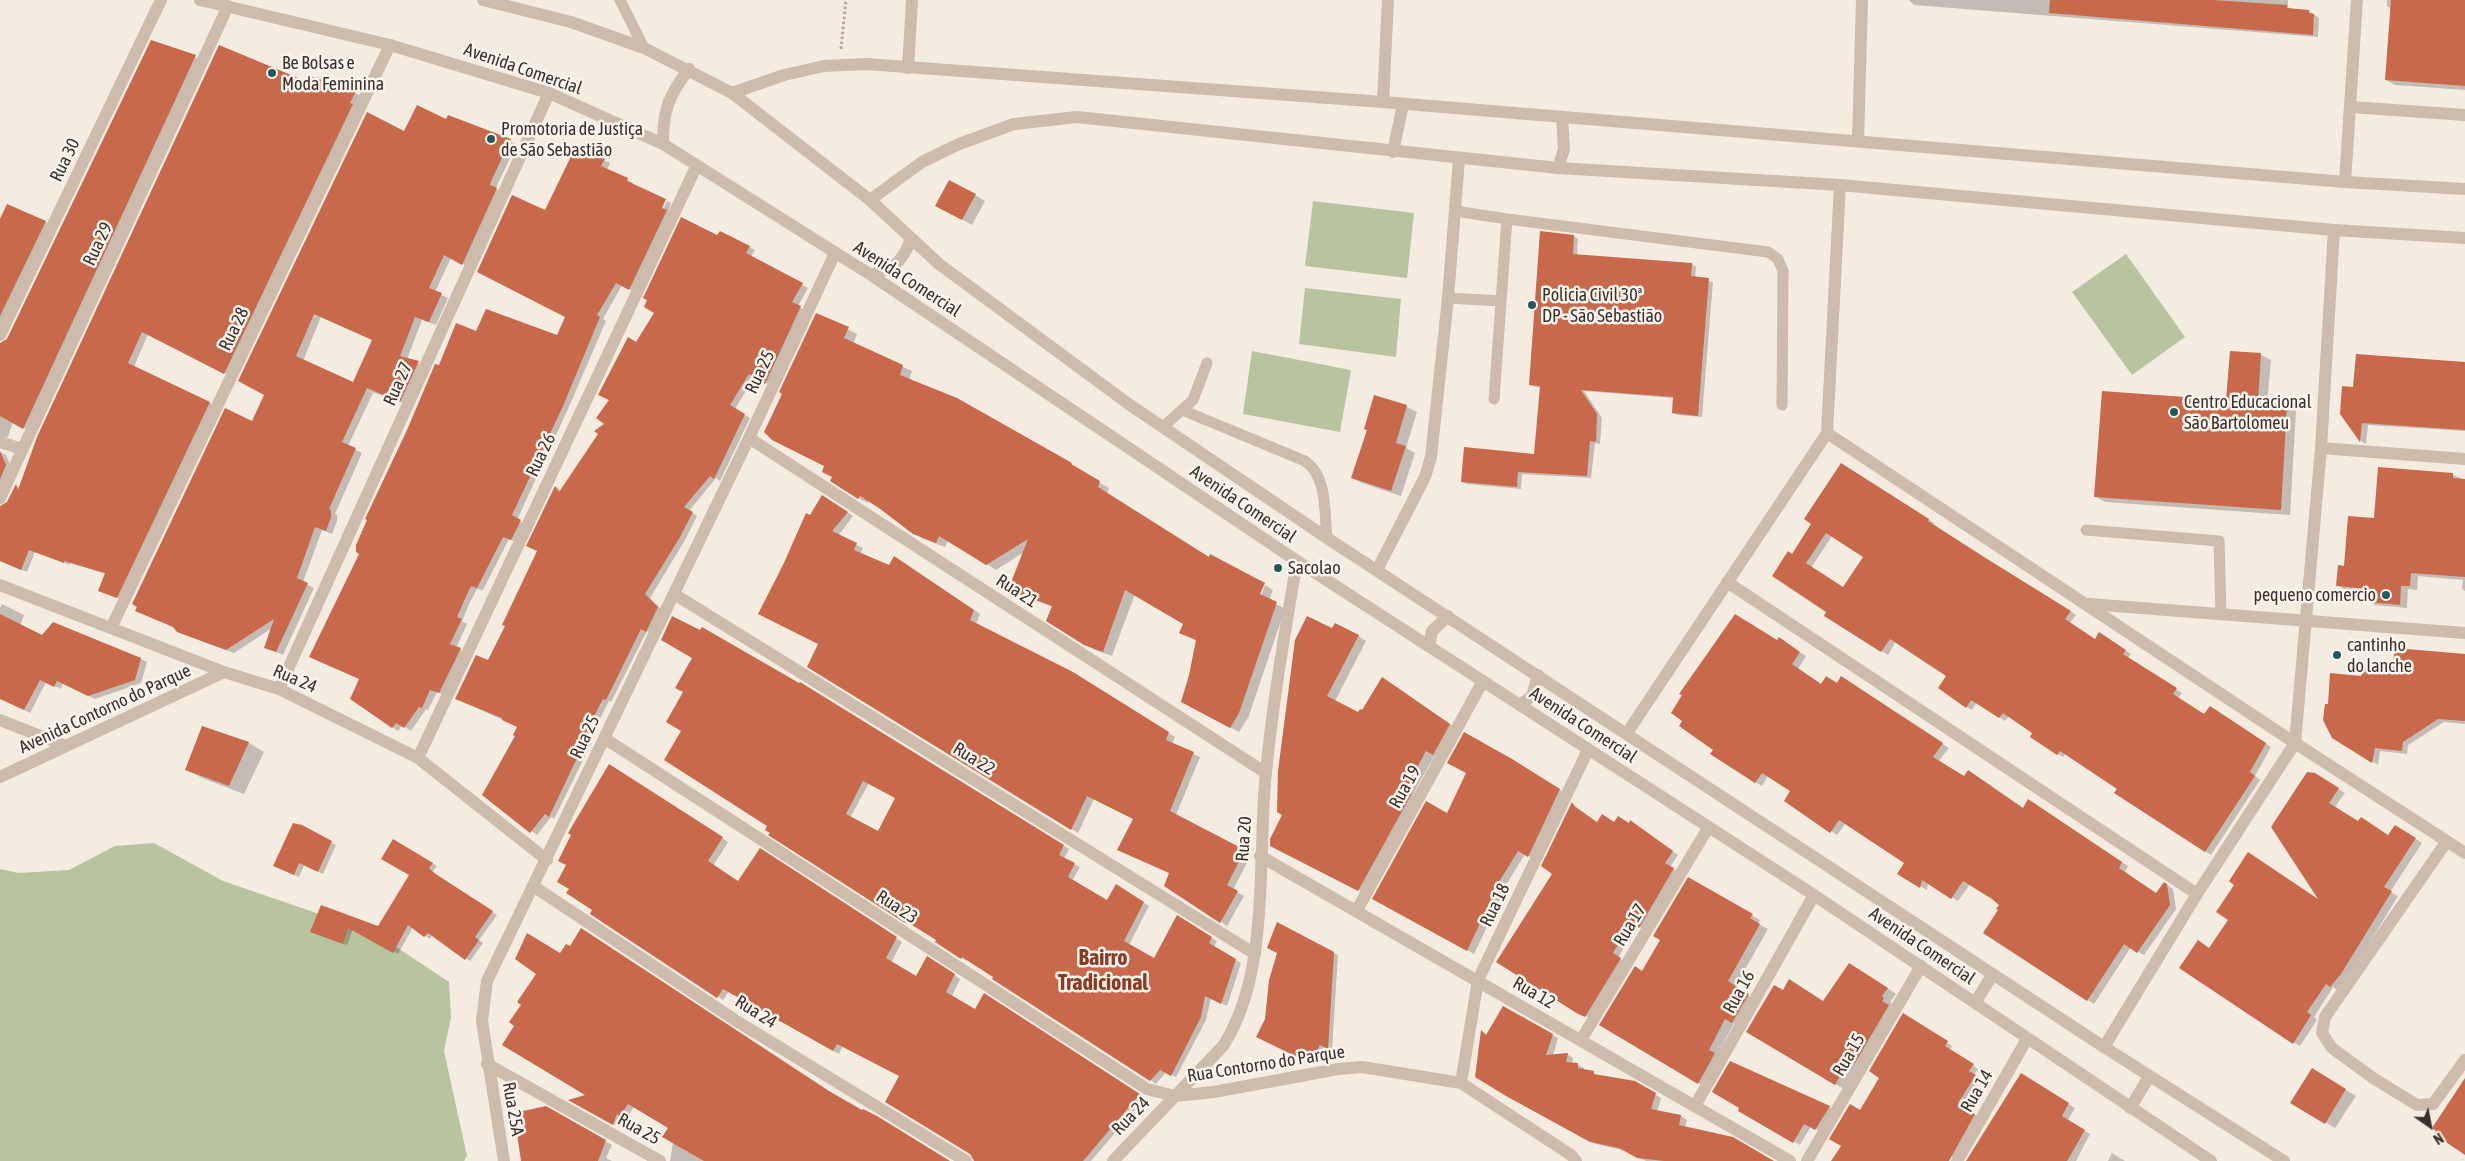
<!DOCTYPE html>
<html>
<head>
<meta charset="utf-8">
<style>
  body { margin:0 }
  #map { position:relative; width:2465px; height:1161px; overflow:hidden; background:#f4ebe1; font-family:"Asap Condensed",sans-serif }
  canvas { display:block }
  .north { position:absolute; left:2405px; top:1101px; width:50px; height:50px; -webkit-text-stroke:4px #fbf5ee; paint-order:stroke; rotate:147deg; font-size:14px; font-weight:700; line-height:20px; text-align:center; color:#3b302b }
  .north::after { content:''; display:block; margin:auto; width:18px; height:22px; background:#3b302b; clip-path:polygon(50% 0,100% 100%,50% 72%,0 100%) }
</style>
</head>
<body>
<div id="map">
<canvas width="2465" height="1161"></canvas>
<div class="north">N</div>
</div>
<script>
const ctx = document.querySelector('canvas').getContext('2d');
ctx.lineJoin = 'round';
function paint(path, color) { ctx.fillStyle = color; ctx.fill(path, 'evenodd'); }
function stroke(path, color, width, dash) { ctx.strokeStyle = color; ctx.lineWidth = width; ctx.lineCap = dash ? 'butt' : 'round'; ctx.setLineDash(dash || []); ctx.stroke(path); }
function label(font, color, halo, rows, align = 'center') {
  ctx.font = font + ' "Asap Condensed",sans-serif'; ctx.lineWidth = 5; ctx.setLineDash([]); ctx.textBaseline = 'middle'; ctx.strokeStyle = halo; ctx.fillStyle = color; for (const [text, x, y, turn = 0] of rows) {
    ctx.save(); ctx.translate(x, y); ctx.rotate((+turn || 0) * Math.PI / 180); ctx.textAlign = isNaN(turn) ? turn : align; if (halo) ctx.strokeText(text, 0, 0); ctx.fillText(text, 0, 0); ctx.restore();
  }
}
const green = new Path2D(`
  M1313,201L1414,213L1407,278L1305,266Z
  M2126,254L2185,337L2132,375L2072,292Z
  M1305,288L1401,299L1396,357L1299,344Z
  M1252,351L1351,370L1340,432L1243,414Z
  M154,843L223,881L375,933L449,982L451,1017L444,1051L467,1156L464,1161H0V869L18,873L69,870L115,846Z`);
const shadow = new Path2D(`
  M1909,0H2288V7L2292,10L2309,11L2319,18L2318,37L1914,5Z
  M2387,0H2465V90L2395,85L2386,80L2392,9L2387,6Z
  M151,41L201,60L30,431L13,422L8,437L0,440V344L5,343Z
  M309,84L355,93L361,96L230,376L148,334L134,367L216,406L123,600L106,593V574L70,563V565L35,552L27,572L0,561V507L8,503L16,486L20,488Z
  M447,120L517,144L498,183L496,189L503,193L469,267L451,258L435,292L448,298L436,325L422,320L407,359L425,366L407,404L366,390L373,393L348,446L362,453L335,514L337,515V521L332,534L322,530L303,582L314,588L283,655L265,647L272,628L234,653L185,635L175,627L136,611L137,605L252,422L405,132ZM321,317L373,340L354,384L303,361Z
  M576,148L610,163L607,170L633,183L632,185L658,214H661L667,201L671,203L668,212L672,215L635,292L622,285L603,319L606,321L568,409L517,520L526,525L518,543L509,539L483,590L477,589L469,604L462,621L467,624L456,648L466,653L446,696L437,692L428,710L426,709L411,731L402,725L398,731L392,727L361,679L349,578L439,367L476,332L557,337L566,317L546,212Z
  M975,195L985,201L972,225L947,211Z
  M0,222H45L51,225L0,332Z
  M720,232L755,250L751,257L808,288L798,306L806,311L771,386L755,376L735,409L750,418L720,481L716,478L689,511L697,516L685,540L650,598L663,611L652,634L647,631L611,702L609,701L589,740L592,742L554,819L551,817L537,835L483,795L516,736L518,727L457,699L489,662L539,551L556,487L562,491L607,424L611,400L637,343Z
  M1574,236L1578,239L1577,255L1692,264L1696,267L1695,278L1713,282L1702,417L1678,415L1673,413L1674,398L1584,391L1602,418L1600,444L1595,443L1591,478L1522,474L1521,489L1467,484L1463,482L1535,455L1541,388L1530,385Z
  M817,314L857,334L853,344L912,371L909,380L1080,469L1079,471L1109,488L1107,493L1257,599L1259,600L1265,585L1273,590L1269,600L1285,609L1248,718L1239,732L1191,706L1190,675L1197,641L1180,632L1184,623L1135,594L1112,656L1095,650L1085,644L1053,607L1010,590L1024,552L996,570L948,540L945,547L923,539L869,501L868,503L858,498L833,478L826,466Z
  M2231,352L2261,355L2271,360L2267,404L2287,405L2296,411L2290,515L2105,502L2095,496L2227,401Z
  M2465,364V431L2368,425L2366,444L2361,441L2341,414L2354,388Z
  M1375,397L1407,407L1417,412L1406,448L1415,453L1401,496L1362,483L1352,478L1368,430Z
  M0,452L6,455L12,469L0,497Z
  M1841,465L1934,523L1933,525L1990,562L2076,615L2070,623L2095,640L2105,637L2131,654L2128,658L2182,693L2178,698L2205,716L2216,710L2271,747L2255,776L2260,780L2211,855L2115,793L2119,788L2066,753L2063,757L2058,754L2034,732L2009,716L2005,721L1977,702L1972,710L1967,707L1948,676L1896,641L1888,655L1825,616L1828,612L1792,555L1813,523ZM1832,536L1864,557L1843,588L1811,568Z
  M2453,475L2465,480V591L2462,589L2463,580L2418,576L2417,590L2408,589L2407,608L2375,605L2368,601L2370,591L2344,589L2337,585L2345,567L2375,519Z
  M829,500L853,516L838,536L863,548L860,554L889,567L901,561L980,614L976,624L1080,677L1175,737L1172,744L1200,757L1176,815L1251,855L1233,890L1244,896L1227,926L1165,885L1170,873L1119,850L1134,819L1094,799L1078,833L808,666L819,644L811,517Z
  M2,604L24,615L20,626L43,637L141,659L147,662L141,683L95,699L63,683L61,689L46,682L30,713L0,698V608Z
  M1333,630L1358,636L1366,641L1335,701L1359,714L1391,683L1458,730L1442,759L1435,755L1420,781L1413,795L1419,799L1367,894L1280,850L1283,814Z
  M1785,643L1806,656L1798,669L1822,685L1847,681L1949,748L1938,762L2023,809L2034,804L2128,866L2125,872L2156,894L2164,883L2173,889L2176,909L2144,955L2131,947L2094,1004L1985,933L2001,904L1970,884L1958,901L1928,883L1927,890L1898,873L1906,862L1846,823L1837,835L1786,800L1792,791L1768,775L1762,786L1755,782L1781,645Z
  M2396,649L2465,655V724L2444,722L2408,745L2407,754L2380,751L2378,765L2333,737L2329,706L2363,678L2395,663Z
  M800,685L805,686L1069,849L1064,859L1080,867L1072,881L1107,901L1116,886L1149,906L1129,945L1154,960L1177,917L1217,941L1214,947L1241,963L1227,1006L1211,998L1206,1020L1176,1077L1166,1072L1156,1084L1151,1080L993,979L995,976L967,959V961L962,958L937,942L938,940L906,922L770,834ZM869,783L897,798L878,833L850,818Z
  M203,728L249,743L264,752L244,794L202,778L187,770Z
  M1519,764L1566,794L1535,860L1525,854L1500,895L1502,896L1474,954L1374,898Z
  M615,769L728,842L713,866L739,883L766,853L902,942L891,963L916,978L933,961L960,979L952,996L976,1011L990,998L1145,1098L1091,1161H974L975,1157L901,1076L843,1046L839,1054L729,991L723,1000L594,909Z
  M2322,779L2345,793L2335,807L2359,823L2389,836L2396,826L2422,843L2390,892L2398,896L2348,978L2338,990L2333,987L2314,1017L2317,1020L2300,1046L2293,1042L2210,949L2230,919L2321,902Z
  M1573,804L1597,823L1636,825L1678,855L1670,867L1679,872L1645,930L1637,925L1618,958L1626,962L1592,1019L1579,1013L1553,874Z
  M301,826L336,845L323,874L304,865L299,877L279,868Z
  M394,841L437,866L433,871L438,877L497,915L479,940L483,943L470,961L432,935L430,939L413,927L398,954L353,929L347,945L316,934L321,907L379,927L411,874Z
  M1689,878L1760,920L1758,924L1768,929L1735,987L1756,1000L1741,1027L1734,1023L1717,1055L1707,1088L1601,1025L1643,973L1662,940Z
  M1278,924L1338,955L1332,1050L1324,1047L1320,1057L1302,1059L1262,1039L1278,952Z
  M560,955L846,1103L948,1161H670L673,1143L670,1128L634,1106L627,1119L623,1117L619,1127L571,1100L588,1096Z
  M1858,969L1896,994L1890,1002L1892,1004L1844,1089L1748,1031L1783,991L1823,1002Z
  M1504,1008L1558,1038L1553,1056L1567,1054L1573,1058L1572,1064L1578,1065L1584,1068V1070L1600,1076L1634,1082L1661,1098L1657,1112L1681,1116L1687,1120L1685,1127L1762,1161H1646L1626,1151L1596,1144L1476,1076L1482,1032L1488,1035Z
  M1903,1015L1952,1046L1950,1050L1978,1069L1974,1075L1981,1079L1963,1107L1980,1118L1956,1159L1947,1153L1942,1161H1833L1880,1077Z
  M2021,1074L2075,1108L2068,1120L2090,1134L2076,1161H1968Z
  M2323,1076L2356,1096L2335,1128L2292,1102Z
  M1829,1107L1836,1111L1823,1133L1811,1126L1800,1145L1740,1110Z
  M545,1108L612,1145L606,1158L612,1161H522Z
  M2112,1153L2118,1157L2125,1161H2108Z`);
const building = new Path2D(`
  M2050,0H2213L2287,5V8L2309,10V13L2314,14L2313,35L2049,13Z
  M2391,0H2465V86L2385,80Z
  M151,40L196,55L23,429L0,416V343L7,339Z
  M219,45L308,82L310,76L356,91L350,103L353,104L224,374L142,332L128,363L210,402L117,598L98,591L105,573L64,561V563L29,550L21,570L0,561V506L7,502L16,484L18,490L37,437Z
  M417,105L446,119L448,115L511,139L492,179L490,185L497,188L462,265L444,255L429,288L442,293L429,322L415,317L400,356L419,361L400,402L360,385L367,388L342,442L356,448L329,509L331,510V517L326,531L315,527L297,578L308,583L276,652L264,648L274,619L226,650L177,632L173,627L135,611L137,607L132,604L225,408L252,421L264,395L238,381L367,112L404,131ZM314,314L372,340L353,382L296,356Z
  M576,146L605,159L601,166L628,178L627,181L666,199L662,208L667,210L629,290L616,283L597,315L600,317L563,406L512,515L521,520L511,540L503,537L477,588L471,586L464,601L457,617L462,619L450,644L461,648L439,693L430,690L422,708L419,707L404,728L396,723L392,728L350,699L359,679L309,657L359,554L356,552V545L367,520L365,519L407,430L435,364L439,365L456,323L476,331L486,309L557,335L565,317L477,272L512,195L545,210Z
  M949,180L976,194L962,220L935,206Z
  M7,204L46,221L0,316V219Z
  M681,217L717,235L720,231L750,246L746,253L803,283L792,302L801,306L765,384L749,374L730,405L745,414L714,479L710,476L684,507L693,512L680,537L645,594L658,607L646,632L641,629L606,700L603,699L584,736L587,737L549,817L545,814L530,833L482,795L515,736L513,735L517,727L502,720V718L455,699L476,655L488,660L505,626L502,625L537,551L526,546L555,486L559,492L598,434L594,431L604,424L596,418L609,400L598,395L628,337L636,342L654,313L644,307L647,300L643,298Z
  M1540,231L1574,235L1573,254L1692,263L1691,276L1709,278L1698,416L1672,413L1673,397L1581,390L1597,414L1596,442L1590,441L1587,476L1518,472L1517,487L1461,482L1464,447L1534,454L1540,386L1529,385Z
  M816,313L849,327L844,338L903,365L900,375L957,398L1072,463L1071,464L1100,481L1098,487L1209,557L1210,554L1265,583L1260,594L1277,602L1239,713L1230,728L1181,702L1189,675L1196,640L1179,633L1183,624L1125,590L1103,652L1084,645L1046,621L1052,606L1008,590L1028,539L986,565L939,536L936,543L913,534L879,508L860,496L858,499L830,481L832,477L822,472L824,466L772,440L764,432L782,394L779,392Z
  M2230,351L2261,353L2258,402L2287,404L2281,510L2094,497L2102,391L2226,400Z
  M2356,354L2465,362V430L2362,423L2360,442L2340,414L2342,386L2353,387Z
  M1374,395L1407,405L1396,443L1406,446L1391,491L1351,478L1367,430L1364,429Z
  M0,451L6,465L0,479Z
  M1841,463L1929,519L1928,521L1984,557L2071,611L2065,619L2095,639L2099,632L2126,650L2123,654L2177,688L2173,694L2204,714L2210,706L2266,743L2250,772L2255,776L2205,852L2114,793L2117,789L2060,751L2057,755L2030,737L2032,733L2003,713L1999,718L1971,700L1966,708L1938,688L1946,676L1890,639L1881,652L1824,616L1826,612L1772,576L1788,551L1792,554L1811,524L1804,519ZM1826,533L1863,557L1843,587L1806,563Z
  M2378,467L2453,473V478L2465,479V577L2411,573L2410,586H2401L2400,605L2367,602L2369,589L2336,586L2338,565L2344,566L2348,516L2374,518Z
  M822,495L848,512L832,531L857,543L854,550L889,565L894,556L974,610L970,620L1073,672L1169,732L1166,740L1194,752L1170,811L1245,850L1227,885L1238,891L1220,923L1164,886L1169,873L1117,850L1133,819L1087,796L1071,830L807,667L818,644L758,614L783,565L806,513L810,515Z
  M0,614L42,635L53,622L141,658L135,680L88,696L57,681L54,687L40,680L24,710L0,699Z
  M1735,614L1777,640L1779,637L1800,652L1792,664L1821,684L1826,676L1837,683L1841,676L1943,743L1933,757L1964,776L1968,770L2023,808L2028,799L2122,862L2119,868L2156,893L2164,882L2167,884L2170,905L2137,953L2124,944L2087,1001L1983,933L1998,910L1996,909L1999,905L1992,899L1963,881L1951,899L1922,880L1920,888L1897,874L1904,863L1839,820L1830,833L1784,801L1790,791L1762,773L1755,783L1710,754L1713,750L1679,726L1682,721L1671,713L1682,695L1679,694Z
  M672,616L700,630L702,627L799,683L800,682L1064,845L1059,855L1075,863L1068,877L1107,900L1116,884L1144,902L1124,941L1154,958L1177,915L1212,937L1209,943L1236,959L1221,1004L1205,996L1201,1017L1171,1076L1160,1070L1150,1081L992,979L993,977L962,957L961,959L935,942L936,940L906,921L905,923L768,835L770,833L765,830L767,826L664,760L681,731L666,722L683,692L675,688L692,658L661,640ZM863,781L895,798L878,831L846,814Z
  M1307,616L1332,628L1335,623L1359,635L1327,696L1358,712L1360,709L1362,710L1382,677L1450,724L1433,755L1426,751L1413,775L1414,777L1405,789L1412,793L1358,891L1270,846V839L1282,815L1277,812L1278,771L1295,640Z
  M2395,648L2465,654V721L2438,719L2403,742L2402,751L2375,748L2372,763L2332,738L2323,720L2325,704H2328L2330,673L2361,676L2363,665L2386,667L2387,661L2393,662Z
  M202,726L249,742L229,786L185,770Z
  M1464,732L1512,759L1560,789L1528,857L1518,851L1494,890L1495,891L1467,951L1372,899L1426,801L1447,813L1466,773L1447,763Z
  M609,764L723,837L708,861L738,881L760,848L897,937L886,958L916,976L927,956L955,974L946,992L975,1009L984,993L1140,1094L1083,1161H974L970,1154L885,1102L899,1076L837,1044L833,1051L723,989L717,998L590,914L592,910L566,893L569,889L557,882L566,865L558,861L571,835L568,833Z
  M2307,772L2315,773L2339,788L2329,803L2358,821L2361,817L2388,835L2395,825L2416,838L2384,887L2392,891L2341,974L2330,987L2326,984L2307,1012L2311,1015L2293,1044L2179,968L2198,940L2209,948L2228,920L2216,912L2234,885L2229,881L2248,852L2318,899L2271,827Z
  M1572,802L1575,807L1597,822L1602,814L1614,822L1618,816L1629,823L1630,820L1673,851L1665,863L1674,868L1639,928L1631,923L1613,953L1621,958L1585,1017L1578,1014L1496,962L1552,874L1541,866Z
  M293,823L302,825L332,841L318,872L299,863L294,875L273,866Z
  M393,839L433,863L429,868L434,873L493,911L475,937L479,940L465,960L428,933L424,937L408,925L393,953L348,928L343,944L310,932L321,905L378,926L409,875L381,859Z
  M1688,877L1753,914L1750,918L1760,924L1728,981L1749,994L1732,1023L1725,1019L1709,1050L1715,1053L1698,1084L1599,1025L1635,966L1642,971L1660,940L1653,936Z
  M1277,922L1334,952L1328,1049L1320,1045L1315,1055L1297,1057L1256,1037L1265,1019L1269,980L1277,953L1267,948Z
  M581,928L829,1091L862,1110L863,1109L877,1116L950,1161H704L662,1137L668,1128L628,1104L620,1116L617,1114L613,1125L568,1100L585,1095L502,1045L514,1026L509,1022L521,1005L517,1002L536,974L515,959L527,933L560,953L566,944L570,946Z
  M1849,963L1888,988L1882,996L1884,998L1882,1001L1889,1005L1855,1063L1850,1059L1835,1085L1746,1032L1774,985L1783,990L1789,979L1823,1001Z
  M1503,1006L1553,1034L1546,1055L1568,1053L1566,1062L1578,1063V1068L1594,1071V1074L1635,1081L1656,1093L1651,1109L1681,1115L1679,1125L1733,1137L1774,1161H1664L1637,1158L1619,1148L1590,1142L1506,1096L1475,1077L1481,1030L1486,1035Z
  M1903,1013L1948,1041L1945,1046L1974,1064L1969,1071L1976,1075L1958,1103L1975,1114L1949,1161H1831L1841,1146L1829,1139L1850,1104L1860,1110L1879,1078L1869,1071Z
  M1730,1061L1830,1106L1815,1130L1804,1124L1793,1143L1738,1111L1739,1108L1712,1092Z
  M2312,1068L2346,1089L2325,1124L2290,1103Z
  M2021,1073L2069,1103L2062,1116L2085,1130L2067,1161H1966Z
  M2465,1078V1155L2434,1134L2436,1131L2432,1128Z
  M546,1106L606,1140L598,1161H521L514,1113Z`);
const path = new Path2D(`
  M841,49L846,0`);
const service = new Path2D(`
  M620,0L644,48
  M1455,211L1507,219L1494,399
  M1507,219L1768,252L1778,259L1783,271L1782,405
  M1448,298L1501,301
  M1182,410L1305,461C1328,477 1324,512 1327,538
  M1164,426L1193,400L1207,363
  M2086,530L2219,541L2221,615`);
const minor = new Path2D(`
  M908,68L912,0
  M1383,102L1388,0
  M2351,107L2465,115
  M1858,141L1862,0
  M2345,182L2357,0
  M0,335L161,0
  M1827,433L2295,743L2465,853
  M749,438L1266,773
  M0,442L22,449
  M2321,448L2465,459
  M0,498L228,6
  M1377,570L1425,477L1431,457L1448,298L1459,159
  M1727,582L2197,894
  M0,585L224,672L279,689L418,758L547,860
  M674,594L1255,954
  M2089,604L2465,633
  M111,628L390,45
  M279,689L549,93
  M0,720L66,746
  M1627,733L1827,433L1840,185
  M604,738L1147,1089L1175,1096L1214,1092L1338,1069L1362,1067L1461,1083L1571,1155L1576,1161
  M418,758L696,167
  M0,777L224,672
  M2447,841L2325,1017L2322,1033L2332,1048L2373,1078L2417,1105L2433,1104L2465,1060
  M1260,856L1790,1161
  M533,886L735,1020L966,1161
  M1357,910L1483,681
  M1581,1040L1708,828
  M2104,1047L2197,894L2295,743L2321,448L2334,230
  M487,1064L660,1161
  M1461,1083L1478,980L1588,750
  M1695,1106L1814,895
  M504,1161L482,1021L487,981L749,438L835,253
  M1113,1161L1223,1046C1271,972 1257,857 1266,772C1273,701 1285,631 1297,561
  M1807,1161L1921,966
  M1957,1161L2027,1039`);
const tertiary = new Path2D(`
  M200,0L390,45L549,93L663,144L871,275L1297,561L1814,895L2211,1161
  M483,0L571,22L644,48L732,93L870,200L939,264L1130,405L1327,538L2104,1047L2284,1161
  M732,93L784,75L824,66L866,64L1383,102L2345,182L2465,189
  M663,144C663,111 668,96 689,69
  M1393,152L1403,104
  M1558,168L1564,149L1562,117
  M870,200L922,162L959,144L1014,124L1077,117L1558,168L1840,185L2334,230L2465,238
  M871,275C895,267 902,263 911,239
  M1429,646L1432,631L1448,616
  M1520,705L1532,696L1538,675
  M1975,1003L1993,974
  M2130,1108L2149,1077`);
const markers = [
  [272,73,5,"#1f5a5e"],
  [491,139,5,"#1f5a5e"],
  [1532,305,5,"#1f5a5e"],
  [2174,412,5,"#1f5a5e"],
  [1278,568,5,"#1f5a5e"],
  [2386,595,5,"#1f5a5e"],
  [2337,655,5,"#1f5a5e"]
];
const poiNames = [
  ["Be Bolsas e",282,63],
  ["Moda Feminina",282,84],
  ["Promotoria de Justiça",501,129],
  ["de São Sebastião",501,150],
  ["Policia Civil 30ª",1542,295],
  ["DP - São Sebastião",1542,316],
  ["Centro Educacional",2184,402],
  ["São Bartolomeu",2184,423],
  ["Sacolao",1288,568],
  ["pequeno comercio",2376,595,"right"],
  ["cantinho",2347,645],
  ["do lanche",2347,666]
];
const streetNames = [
  ["Avenida Comercial",523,69,19],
  ["Rua 30",65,160,-64],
  ["Rua 29",98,244,-65],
  ["Avenida Comercial",907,279,33],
  ["Rua 28",234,329,-64],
  ["Rua 25",760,372,-65],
  ["Rua 27",398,384,-66],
  ["Rua 26",541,455,-65],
  ["Avenida Comercial",1243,504,34],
  ["Rua 21",1017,591,33],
  ["Rua 24",295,679,23],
  ["Avenida Contorno do Parque",105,709,-25],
  ["Avenida Comercial",1583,725,33],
  ["Rua 25",585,737,-65],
  ["Rua 22",974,759,32],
  ["Rua 19",1405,787,-61],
  ["Rua 20",1244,839,-86],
  ["Rua 18",1495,905,-64],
  ["Rua 23",897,907,33],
  ["Rua 17",1630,925,-59],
  ["Avenida Comercial",1922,946,34],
  ["Rua 16",1739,992,-61],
  ["Rua 12",1534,993,30],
  ["Rua 24",756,1012,32],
  ["Rua 15",1849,1055,-60],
  ["Rua Contorno do Parque",1266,1064,-9],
  ["Rua 14",1977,1091,-60],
  ["Rua 25A",513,1109,80],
  ["Rua 24",1131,1116,-46],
  ["Rua 25",639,1129,29]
];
const districtNames = [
  ["Bairro",1103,958],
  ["Tradicional",1103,983]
];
paint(green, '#b8c4a0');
paint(shadow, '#0003');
paint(building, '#c8694b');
stroke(path, '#b9a596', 3, [2.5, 2.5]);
stroke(service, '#cdbbac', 11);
stroke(minor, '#cdbbac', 12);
stroke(tertiary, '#cdbbac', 12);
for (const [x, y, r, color] of markers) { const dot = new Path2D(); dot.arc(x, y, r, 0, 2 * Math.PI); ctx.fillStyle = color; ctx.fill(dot); stroke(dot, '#fbf5ee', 2); }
label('18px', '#3b302b', '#fbf5ee', poiNames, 'left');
label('18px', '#3b302b', '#fbf5ee', streetNames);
label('bold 22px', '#8c3b22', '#fbf5ee', districtNames);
</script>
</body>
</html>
